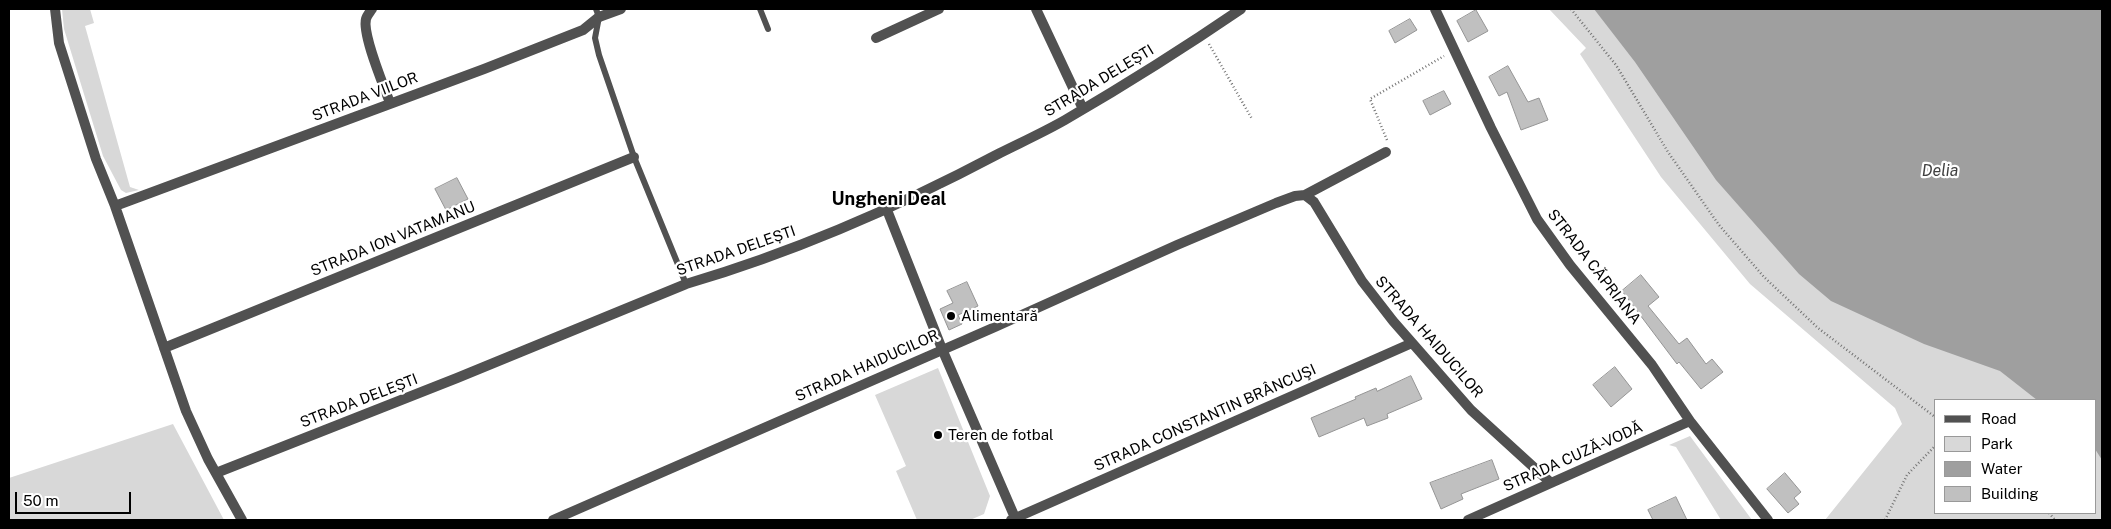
<!DOCTYPE html>
<html>
<head>
<meta charset="utf-8">
<style>
  body { margin:0 }
  #map { position:relative; width:2111px; height:529px; overflow:hidden; background:#fff; font-family:"Public Sans",sans-serif }
  canvas { display:block }
  .frame { position:absolute; inset:0; border:10px solid #000; pointer-events:none }
  .legend { position:absolute; left:1934px; top:399px; width:162px; height:115px; box-sizing:border-box; background:#fff; border:1px solid #999; margin:0; padding:6px 9px; list-style:none; font-size:15px; color:#000 }
  .legend li { display:flex; align-items:center; gap:10px; height:25px }
  .legend b { width:25px; border:1px solid #999 }
  .scale { position:absolute; left:15px; top:492px; width:116px; height:22px; box-sizing:border-box; border:2px solid #000; border-top:0; padding-left:6px; font-size:15px; line-height:18px; white-space:nowrap; color:#000; -webkit-text-stroke:4px #fff; paint-order:stroke }
</style>
</head>
<body>
<div id="map">
<canvas width="2111" height="529"></canvas>
<div class="frame"></div>
<ul class="legend">
<li><b style="height:6px;background:#515151"></b>Road</li>
<li><b style="height:14px;background:#d8d8d8"></b>Park</li>
<li><b style="height:14px;background:#9f9f9f"></b>Water</li>
<li><b style="height:14px;background:#c0c0c0"></b>Building</li>
</ul>
<div class="scale">50 m</div>
</div>
<script>
const ctx = document.querySelector('canvas').getContext('2d');
ctx.lineJoin = 'round';
function paint(path, color) { ctx.fillStyle = color; ctx.fill(path, 'evenodd'); }
function stroke(path, color, width, dash) { ctx.strokeStyle = color; ctx.lineWidth = width; ctx.lineCap = dash ? 'butt' : 'round'; ctx.setLineDash(dash || []); ctx.stroke(path); }
function label(font, color, halo, rows, align = 'center') {
  ctx.font = font + ' "Public Sans",sans-serif'; ctx.lineWidth = 4.5; ctx.setLineDash([]); ctx.textBaseline = 'middle'; ctx.strokeStyle = halo; ctx.fillStyle = color; for (const [text, x, y, turn = 0] of rows) {
    ctx.save(); ctx.translate(x, y); ctx.rotate((+turn || 0) * Math.PI / 180); ctx.textAlign = isNaN(turn) ? turn : align; if (halo) ctx.strokeText(text, 0, 0); ctx.fillText(text, 0, 0); ctx.restore();
  }
}
const green = new Path2D(`
  M62,9H90L94,23L85,26L130,187L139,190L126,193L121,190L103,156L64,29Z
  M1549,9H1629L2077,400H1935V513H2095V417L2102,425V520H1825L1902,424L1895,408L1750,284L1661,177L1580,54L1586,48Z
  M938,368L990,496L984,514L970,520H917L896,471L906,466L875,395Z
  M173,424L224,520H9V478Z
  M1690,436L1752,520H1721L1676,447L1669,445Z`);
const water = new Path2D(`
  M1594,9H2102V460L2095,449V400H2037L2000,371L1924,344L1831,301L1799,274L1716,180L1635,62Z`);
const building = new Path2D(`
  M1476,10L1488,31L1468,42L1457,21Z
  M1410,19L1417,30L1395,43L1389,31Z
  M1508,66L1528,102L1539,98L1548,120L1521,130L1507,92L1499,96L1489,77Z
  M1444,91L1451,104L1430,115L1423,101Z
  M457,178L468,199L446,210L435,189Z
  M1641,275L1659,297L1648,306L1679,344L1687,338L1706,364L1712,359L1723,372L1701,389L1679,362L1677,364L1622,291Z
  M967,282L978,306L958,315L962,324L949,330L940,309L953,303L947,291Z
  M1615,367L1632,389L1611,407L1593,385Z
  M1411,376L1422,399L1387,414L1388,418L1367,426L1364,418L1319,437L1311,418L1356,399L1355,397L1376,388L1377,391Z
  M1492,460L1499,479L1461,494L1463,499L1441,509L1430,483Z
  M1785,473L1801,492L1794,498L1799,504L1788,513L1767,489Z
  M1676,497L1687,520H1653L1648,510Z`);
const path = new Path2D(`
  M1571,9L1616,65L1668,152L1719,225L1764,277L1818,328L1935,417
  M1209,44L1252,119
  M1387,140L1370,99L1444,56
  M2049,513L2055,520
  M1885,520L1907,475L1935,446`);
const lane = new Path2D(`
  M596,9L599,17L595,38L599,55L634,157L686,284
  M760,9L768,29`);
const street = new Path2D(`
  M55,9L59,43L96,159L115,206L186,411L208,459L242,520
  M372,9C370,12 367,15 366,19C362,35 384,86 390,103
  M1036,9L1083,109
  M1435,9L1491,128L1537,219L1570,265L1652,365L1690,421L1768,520
  M876,38L939,9
  M1305,195L1314,202L1362,281L1393,321L1471,410L1551,483
  M115,206L484,69L583,30L599,17L621,9
  M887,210L942,349L1016,520
  M164,348L634,157
  M216,473L457,378L686,284C795,252 900,206 1000,153C1022,142 1044,132 1065,120C1125,85 1184,48 1241,9
  M553,520L995,327L1177,245L1276,203L1295,196L1305,195L1386,152
  M1011,520L1412,343
  M1468,520L1690,421`);
const markers = [
  [951,316,5,"#000"],
  [938,435,5,"#000"]
];
const streetNames = [
  ["STRADA DELEȘTI",1099,81,-31],
  ["STRADA VIILOR",365,97,-21],
  ["STRADA ION VATAMANU",393,239,-22],
  ["STRADA DELEȘTI",736,251,-19],
  ["STRADA CĂPRIANA",1594,267,52],
  ["STRADA HAIDUCILOR",1429,337,49],
  ["STRADA HAIDUCILOR",867,366,-24],
  ["STRADA DELEȘTI",359,401,-21],
  ["STRADA CONSTANTIN BRÂNCUŞI",1205,418,-24],
  ["STRADA CUZĂ-VODĂ",1573,457,-24]
];
const poiNames = [
  ["Alimentară",961,316],
  ["Teren de fotbal",948,435]
];
const waterNames = [
  ["Delia",1940,171]
];
const quarterNames = [
  ["Ungheni Deal",889,199]
];
paint(green, '#d8d8d8');
paint(water, '#9f9f9f');
paint(building, '#c0c0c0');
stroke(building, '#959595', 1);
stroke(path, '#737373', 2.5, [1, 2.5]);
stroke(lane, '#515151', 6);
stroke(street, '#515151', 10);
for (const [x, y, r, color] of markers) { const dot = new Path2D(); dot.arc(x, y, r, 0, 2 * Math.PI); ctx.fillStyle = color; ctx.fill(dot); stroke(dot, '#fff', 2); }
label('15px', '#000', '#fff', streetNames);
label('15px', '#000', '#fff', poiNames, 'left');
label('italic 16px', '#404040', '#fff', waterNames);
label('bold 18px', '#000', '#fff', quarterNames);
</script>
</body>
</html>
